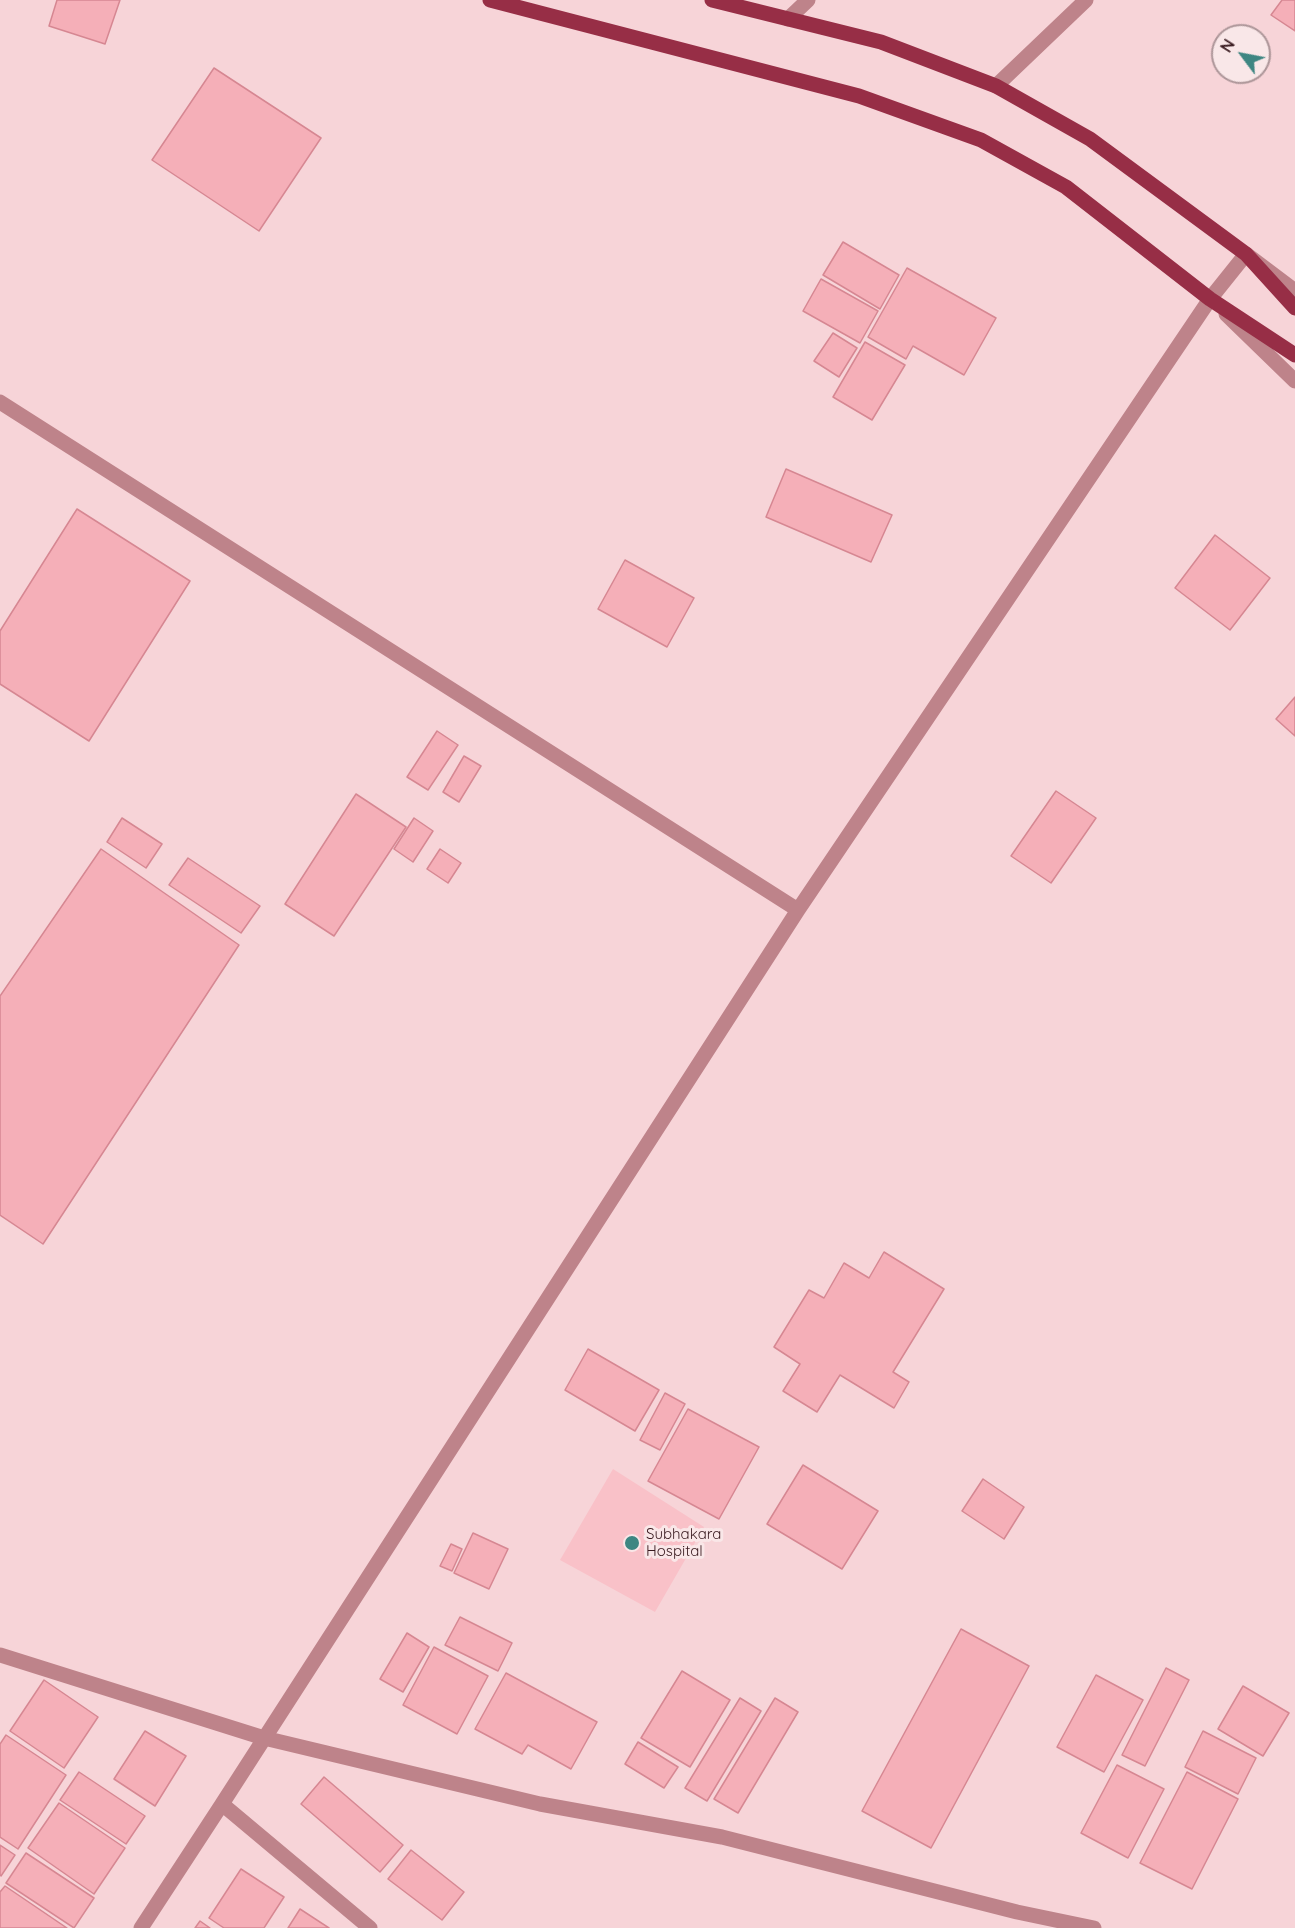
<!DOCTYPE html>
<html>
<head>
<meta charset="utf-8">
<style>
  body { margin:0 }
  #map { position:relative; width:1295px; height:1928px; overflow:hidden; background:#f7d4d8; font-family:Quicksand,sans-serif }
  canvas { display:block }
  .north { position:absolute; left:1211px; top:24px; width:60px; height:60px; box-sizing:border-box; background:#f9e7e8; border:2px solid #ac9598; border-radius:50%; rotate:302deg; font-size:16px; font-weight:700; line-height:24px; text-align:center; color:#391a1f }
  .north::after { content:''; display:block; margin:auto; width:21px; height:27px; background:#3e8682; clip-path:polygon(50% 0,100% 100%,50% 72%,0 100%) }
</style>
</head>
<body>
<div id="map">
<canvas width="1295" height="1928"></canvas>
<div class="north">N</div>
</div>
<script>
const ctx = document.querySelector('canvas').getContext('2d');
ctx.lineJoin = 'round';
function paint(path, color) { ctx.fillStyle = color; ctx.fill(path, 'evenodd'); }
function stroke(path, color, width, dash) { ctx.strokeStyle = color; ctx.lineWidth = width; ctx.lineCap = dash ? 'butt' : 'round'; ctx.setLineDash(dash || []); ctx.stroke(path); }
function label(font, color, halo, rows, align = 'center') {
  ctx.font = font + ' Quicksand,sans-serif'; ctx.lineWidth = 6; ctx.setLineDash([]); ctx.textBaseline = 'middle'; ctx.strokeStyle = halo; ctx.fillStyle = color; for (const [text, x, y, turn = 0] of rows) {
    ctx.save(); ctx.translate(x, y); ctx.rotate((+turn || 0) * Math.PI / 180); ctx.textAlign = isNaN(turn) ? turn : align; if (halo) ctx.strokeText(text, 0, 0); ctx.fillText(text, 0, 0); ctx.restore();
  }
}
const built = new Path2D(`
  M613,1469L704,1527L655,1612L560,1560Z`);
const building = new Path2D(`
  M57,0H120L105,44L49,26Z
  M1282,0H1295V31L1271,15Z
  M214,68L321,138L259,231L152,160Z
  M843,242L899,275L880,309L823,275Z
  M907,268L996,318L964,375L913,346L906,359L868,337Z
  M821,279L878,311L860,343L803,311Z
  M833,333L857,348L839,377L814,361Z
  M865,342L905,365L872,420L833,397Z
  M786,469L892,515L871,562L766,517Z
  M77,509L190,581L89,741L0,684V631Z
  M1215,535L1270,578L1230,630L1175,588Z
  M625,560L694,598L667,647L598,609Z
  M1295,697V736L1276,719Z
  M437,731L458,745L428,790L407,777Z
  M464,756L481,766L459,802L443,792Z
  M1056,791L1096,818L1051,883L1011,856Z
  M356,794L406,827L334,936L285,904Z
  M122,818L162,844L146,868L107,842Z
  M414,818L433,831L413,862L394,849Z
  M101,849L239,945L43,1244L0,1215V996Z
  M440,849L461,863L448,883L427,869Z
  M188,858L260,906L241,933L169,885Z
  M884,1252L944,1289L893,1372L909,1382L894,1408L840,1375L817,1412L783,1391L800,1364L774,1347L809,1290L824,1298L844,1263L869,1278Z
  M588,1349L659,1390L635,1431L565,1390Z
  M665,1393L685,1404L660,1450L640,1440Z
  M688,1409L759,1447L719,1519L648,1481Z
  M803,1465L878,1511L842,1569L767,1524Z
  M983,1479L1024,1507L1004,1539L962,1511Z
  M473,1533L508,1549L489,1589L454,1573Z
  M451,1544L462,1549L452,1571L440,1566Z
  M460,1617L512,1643L498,1671L445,1645Z
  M961,1629L1029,1666L931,1848L862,1811Z
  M407,1633L429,1647L403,1692L380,1679Z
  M434,1647L488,1676L457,1734L403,1705Z
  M1166,1668L1189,1680L1145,1766L1122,1755Z
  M682,1671L730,1700L690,1767L641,1738Z
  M506,1673L597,1722L571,1769L528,1745L522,1754L475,1729Z
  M1096,1675L1143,1700L1104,1772L1057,1747Z
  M44,1680L98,1717L64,1768L10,1731Z
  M1243,1686L1289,1713L1263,1756L1218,1729Z
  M740,1698L761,1711L707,1801L685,1788Z
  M775,1698L798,1712L738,1813L714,1799Z
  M145,1731L186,1756L155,1806L114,1779Z
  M1203,1731L1256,1758L1238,1794L1185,1767Z
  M6,1735L66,1775L18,1849L0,1837V1744Z
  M638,1742L678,1767L664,1788L625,1764Z
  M1117,1765L1164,1789L1128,1858L1081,1833Z
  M79,1772L145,1816L126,1844L60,1800Z
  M1187,1772L1238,1799L1192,1889L1140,1863Z
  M324,1777L403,1845L380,1872L301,1804Z
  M59,1803L125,1848L94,1894L28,1848Z
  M0,1845L15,1855L1,1876L0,1875Z
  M411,1850L464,1892L442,1920L388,1879Z
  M26,1853L94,1898L74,1928L6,1883Z
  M241,1869L284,1897L264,1928H224L209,1918Z
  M5,1886L67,1928H0V1892Z
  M300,1909L329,1928H288Z
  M200,1921L210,1928H195Z`);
const minor = new Path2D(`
  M788,19L808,0
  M996,86L1086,0
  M1226,314L1295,381
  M0,402L798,910
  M0,1655L264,1738L540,1804L722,1837L1017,1912L1094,1928
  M222,1804L798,910L1210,299L1246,254L1295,291
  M141,1928L222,1804L370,1928`);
const major = new Path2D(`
  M490,0L859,96L981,140L1066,187L1210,299L1295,355
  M712,0L881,42L996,86L1090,139L1246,254L1295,308`);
const markers = [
  [632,1543,8,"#3e8682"]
];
const poiNames = [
  ["Subhakara",646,1534],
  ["Hospital",646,1551]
];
paint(built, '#f9c1c8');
paint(building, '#f5afb8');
stroke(building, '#d68792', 1.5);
stroke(minor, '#be838a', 15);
stroke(major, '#972e46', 15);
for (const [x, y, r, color] of markers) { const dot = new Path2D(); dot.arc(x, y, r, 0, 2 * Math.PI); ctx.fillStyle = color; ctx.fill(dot); stroke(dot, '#f9e7e8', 2); }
label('15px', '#391a1f', '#f9e7e8', poiNames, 'left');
</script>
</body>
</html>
